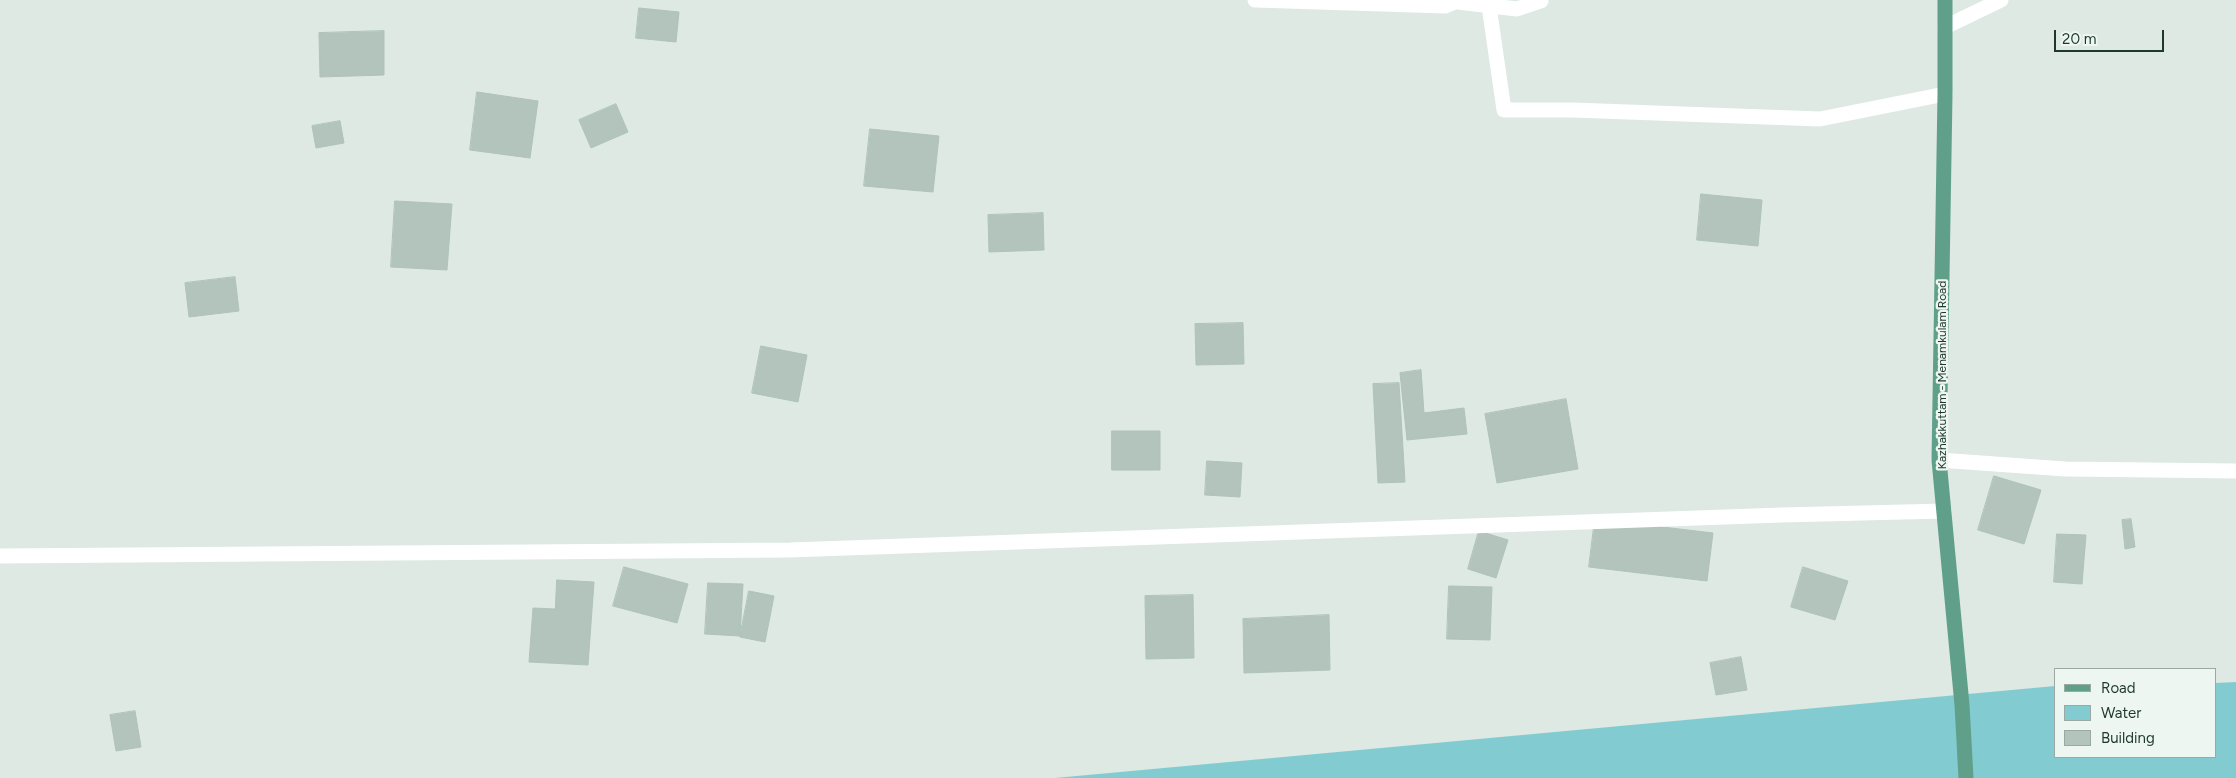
<!DOCTYPE html>
<html>
<head>
<meta charset="utf-8">
<style>
  body { margin:0 }
  #map { position:relative; width:2236px; height:778px; overflow:hidden; background:#dde9e2; font-family:Figtree,sans-serif }
  canvas { display:block }
  .legend { position:absolute; left:2054px; top:668px; width:162px; height:90px; box-sizing:border-box; background:#edf6f0; border:1px solid #9aaaa3; margin:0; padding:6px 9px; list-style:none; font-size:15px; color:#1e382f }
  .legend li { display:flex; align-items:center; gap:10px; height:25px }
  .legend b { width:25px; border:1px solid #9aaaa3 }
  .scale { position:absolute; left:2054px; top:30px; width:110px; height:22px; box-sizing:border-box; border:2px solid #1e382f; border-top:0; padding-left:6px; font-size:15px; line-height:18px; white-space:nowrap; color:#1e382f; -webkit-text-stroke:4px #edf6f0; paint-order:stroke }
</style>
</head>
<body>
<div id="map">
<canvas width="2236" height="778"></canvas>
<ul class="legend">
<li><b style="height:6px;background:#60a08a"></b>Road</li>
<li><b style="height:14px;background:#82ccd1"></b>Water</li>
<li><b style="height:14px;background:#b2c4bb"></b>Building</li>
</ul>
<div class="scale">20 m</div>
</div>
<script>
const ctx = document.querySelector('canvas').getContext('2d');
ctx.lineJoin = 'round';
function paint(path, color) { ctx.fillStyle = color; ctx.fill(path, 'evenodd'); }
function stroke(path, color, width, dash) { ctx.strokeStyle = color; ctx.lineWidth = width; ctx.lineCap = dash ? 'butt' : 'round'; ctx.setLineDash(dash || []); ctx.stroke(path); }
function label(font, color, halo, rows, align = 'center') {
  ctx.font = font + ' Figtree,sans-serif'; ctx.lineWidth = 4.5; ctx.setLineDash([]); ctx.textBaseline = 'middle'; ctx.strokeStyle = halo; ctx.fillStyle = color; for (const [text, x, y, turn = 0] of rows) {
    ctx.save(); ctx.translate(x, y); ctx.rotate((+turn || 0) * Math.PI / 180); ctx.textAlign = isNaN(turn) ? turn : align; if (halo) ctx.strokeText(text, 0, 0); ctx.fillText(text, 0, 0); ctx.restore();
  }
}
const water = new Path2D(`
  M2236,682V778H1055L2055,686V757H2215V683Z`);
const building = new Path2D(`
  M639,8L679,12L676,42L636,38Z
  M384,31V75L320,77L319,33Z
  M477,92L538,101L530,158L470,150Z
  M616,104L628,132L591,148L579,120Z
  M340,121L344,143L316,148L312,126Z
  M870,129L939,136L933,192L864,186Z
  M1701,194L1762,200L1758,246L1697,240Z
  M395,201L452,204L447,270L391,267Z
  M1043,213L1044,250L989,252L988,215Z
  M235,277L239,311L189,317L185,283Z
  M1243,323L1244,364L1196,365L1195,324Z
  M761,346L807,355L798,402L752,393Z
  M1421,370L1424,413L1464,408L1467,434L1407,440L1400,373Z
  M1399,383L1405,482L1378,483L1373,384Z
  M1566,399L1578,469L1497,483L1485,414Z
  M1112,431H1160V470H1112Z
  M1207,461L1242,463L1240,497L1205,495Z
  M1994,476L2041,490L2024,544L1978,530Z
  M1595,519L1713,533L1707,581L1589,567Z
  M2131,519L2135,547L2125,549L2122,520Z
  M1479,531L1508,540L1496,578L1468,569Z
  M2057,534L2086,535L2082,584L2054,582Z
  M624,567L688,584L677,623L613,606Z
  M1803,567L1848,581L1835,620L1791,607Z
  M557,580L594,582L588,665L529,662L533,608L555,609Z
  M708,583L743,584L740,636L705,634Z
  M1449,586L1492,587L1490,640L1447,639Z
  M749,591L774,596L765,642L740,637Z
  M1193,595L1194,658L1146,659L1145,596Z
  M1329,615L1330,670L1244,673L1243,619Z
  M1741,657L1747,690L1716,695L1710,663Z
  M135,711L141,747L116,751L110,715Z`);
const minor = new Path2D(`
  M1255,0L1445,6L1459,0
  M1458,2L1517,9L1541,1
  M1489,6L1504,110H1573L1820,119L1945,94
  M1945,27L2001,0
  M1939,460L2065,469L2236,471
  M0,556L790,550L1782,515L1944,511`);
const major = new Path2D(`
  M1945,0V94L1939,460L1962,705L1966,778`);
const streetNames = [
  ["Kazhakkuttam - Menamkulam Road",1942,375,-90]
];
paint(water, '#82ccd1');
paint(building, '#b2c4bb');
stroke(building, '#afc3b9', 1);
stroke(minor, '#fff', 15);
stroke(major, '#60a08a', 15);
label('12px', '#1e382f', '#edf6f0', streetNames);
</script>
</body>
</html>
